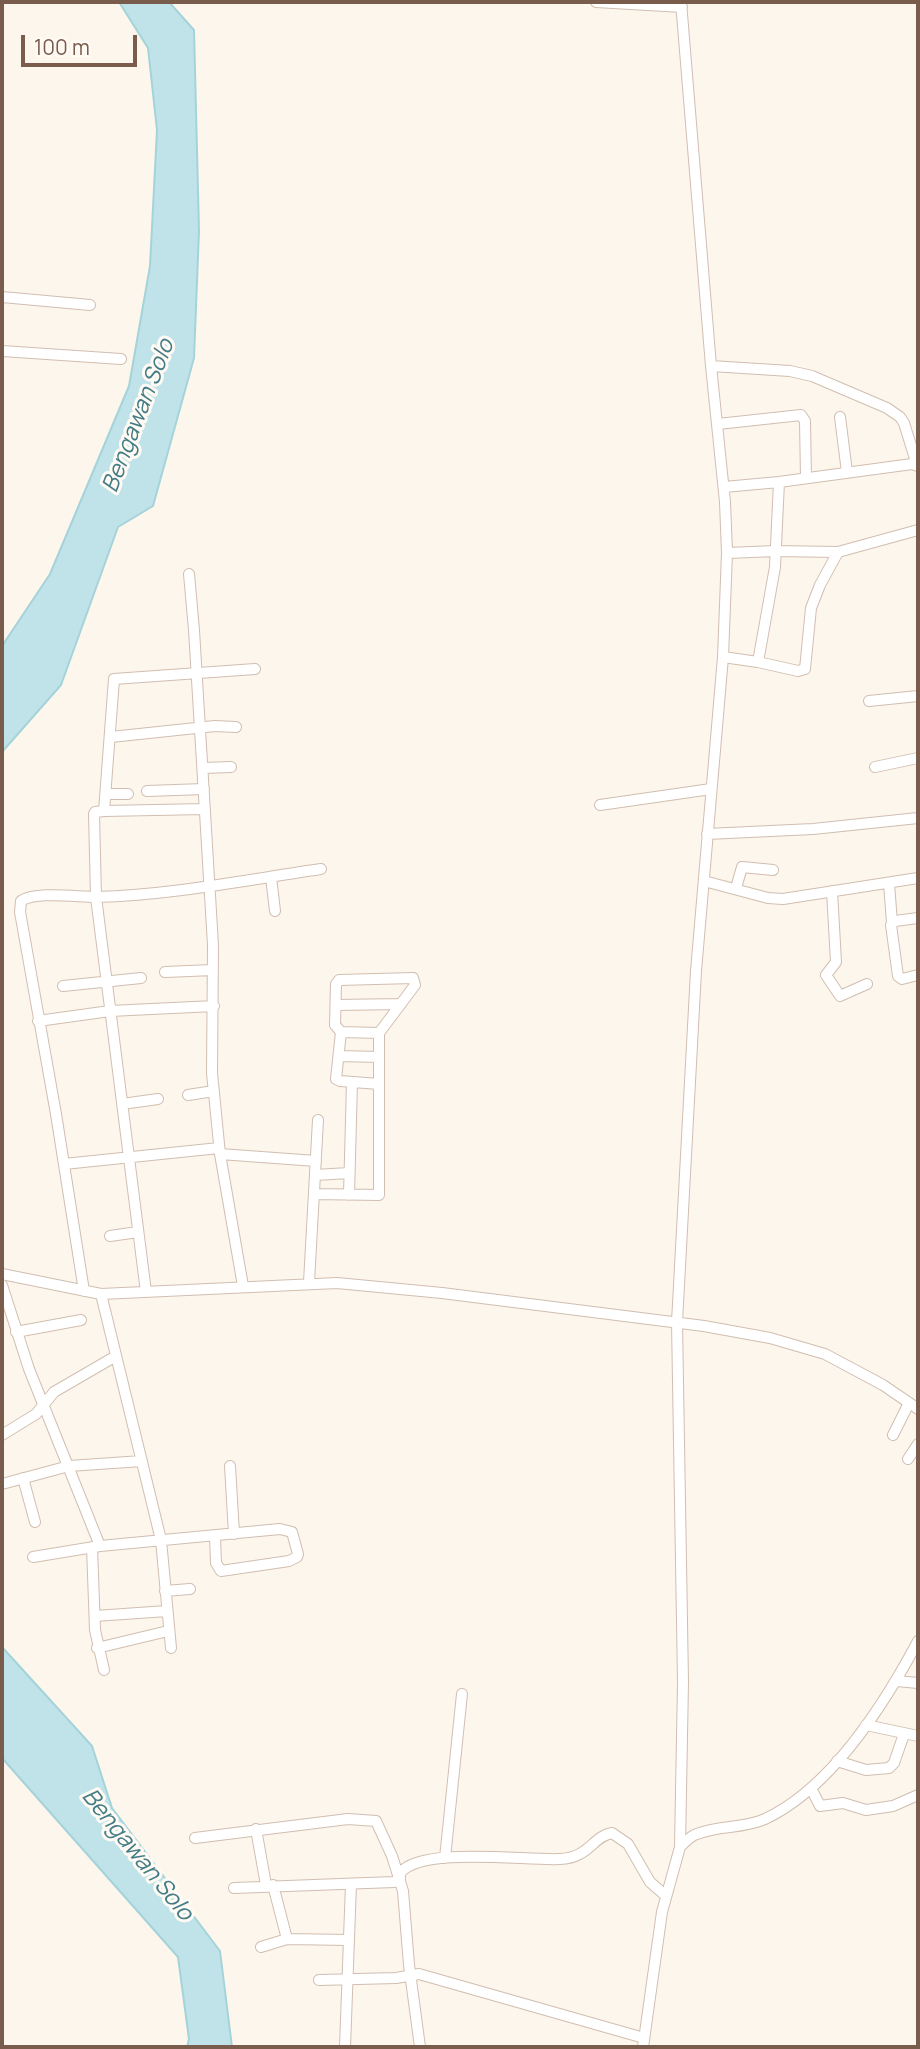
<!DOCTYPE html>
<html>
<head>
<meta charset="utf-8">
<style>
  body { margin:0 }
  #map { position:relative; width:920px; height:2049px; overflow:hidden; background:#fdf6ec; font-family:Manrope,sans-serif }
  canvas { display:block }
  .frame { position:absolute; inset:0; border:4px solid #7a5c4d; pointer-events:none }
  .scale { position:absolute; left:21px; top:35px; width:116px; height:32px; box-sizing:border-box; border:4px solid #7a5c4d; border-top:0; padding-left:9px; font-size:21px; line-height:24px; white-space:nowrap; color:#7a5c4d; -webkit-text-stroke:5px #fffaf3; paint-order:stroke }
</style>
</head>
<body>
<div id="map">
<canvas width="920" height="2049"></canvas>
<div class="frame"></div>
<div class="scale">100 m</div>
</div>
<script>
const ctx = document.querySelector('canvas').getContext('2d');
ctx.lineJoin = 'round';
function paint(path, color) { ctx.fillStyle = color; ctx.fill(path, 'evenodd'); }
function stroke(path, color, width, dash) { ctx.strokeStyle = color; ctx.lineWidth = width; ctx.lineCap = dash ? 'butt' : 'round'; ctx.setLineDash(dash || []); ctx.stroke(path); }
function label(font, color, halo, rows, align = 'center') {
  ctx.font = font + ' Manrope,sans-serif'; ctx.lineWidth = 6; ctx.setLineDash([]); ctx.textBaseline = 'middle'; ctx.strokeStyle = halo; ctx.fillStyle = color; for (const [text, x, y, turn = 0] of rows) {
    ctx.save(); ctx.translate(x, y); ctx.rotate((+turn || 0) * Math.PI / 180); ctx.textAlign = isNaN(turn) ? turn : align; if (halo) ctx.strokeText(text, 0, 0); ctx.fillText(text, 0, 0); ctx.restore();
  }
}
const water = new Path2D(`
  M119,2H169L194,30L199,231L194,358L153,506L118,527L61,685L2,752V646L50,574L129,386L150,266L157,130L148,48Z
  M2,1647L92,1746L112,1808L220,1951L232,2047H187L189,2039L178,1957L2,1758Z`);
const minor = new Path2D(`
  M596,2L682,7
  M2,297L90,305
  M2,351L121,359
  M711,366L790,371L812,376L887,408L900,417L904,423L917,465
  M840,417L847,472
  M718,424L801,415L805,421L806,478
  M724,487L779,482L912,464L918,466
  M727,553L776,551L838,552L918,530
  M189,574L194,630L213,945L212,1073L220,1154L243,1286
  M723,657L758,662L798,671L805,669L811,608L820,585L838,552
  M758,662L775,567L779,482
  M869,701L918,696
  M111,737L215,726L236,727
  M875,767L918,758
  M203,768L231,767
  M147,791L204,789
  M106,794H128
  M600,805L711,789
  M104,811L114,679L255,669
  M707,834L813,829L918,818
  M271,877L275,911
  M704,881L768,898L783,899L918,878
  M889,883L892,923
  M736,888L742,867L773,870
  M832,891L836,962L826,975L840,996L867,984
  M918,918L895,921L891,925L898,976L902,979L918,975
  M165,972L213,970
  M63,986L141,978
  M336,1005L401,1004
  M38,1021L110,1011L214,1006
  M341,1032L336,1079L340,1081L379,1084
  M339,1056L379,1057
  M188,1095L214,1091
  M122,1104L158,1099
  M220,1154L316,1161
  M64,1164L219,1148
  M315,1175L349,1173
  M314,1194L379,1195V1033L415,985L413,978L339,980L336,984L335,1025L341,1032L379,1033
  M349,1195L352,1082
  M110,1236L138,1232
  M2,1274L101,1294L337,1283L442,1293L704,1326L770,1338L825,1354L883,1385L918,1409
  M309,1282L318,1120
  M2,1285L29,1369L100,1546
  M84,1291L56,1114L20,912L21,901C35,891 77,897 96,897C171,895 246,880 321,869
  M146,1292L96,897L94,814L95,812L104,811L205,809
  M101,1294L161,1540L171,1648
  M16,1332L81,1320
  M2,1435L36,1414L54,1392L116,1356
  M893,1435L909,1403
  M908,1459L918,1444
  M230,1466L234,1534
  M23,1478L35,1522
  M2,1484L69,1466L142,1461
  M92,1547L95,1630L104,1670
  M33,1557L100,1546L280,1529L292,1532L298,1554L297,1557L289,1561L221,1571L216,1563L215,1536
  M165,1591L190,1589
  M95,1616L167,1611
  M97,1648L168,1631
  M897,1681L918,1683
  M866,1725L918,1736
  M837,1761L866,1770L889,1768L894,1763L904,1734
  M811,1788L820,1806L843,1803L866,1810L893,1806L918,1795
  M256,1829L266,1885
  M195,1838L348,1819L376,1821L392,1856L403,1891L409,1965L420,2047
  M680,1847C685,1842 690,1836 697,1834C719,1825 743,1829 765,1819C831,1788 885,1703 918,1641
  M445,1858L462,1694
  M273,1885L287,1939
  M234,1888L394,1882L400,1879V1873C422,1846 526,1861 560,1859C589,1858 593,1836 612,1833L628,1844L650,1882L666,1896
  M261,1947L287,1939L348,1940
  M319,1980L396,1978L419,1974L644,2038
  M345,2047L351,1884
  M643,2047L662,1912L680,1847L683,1682L677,1322L696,971L723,657L727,553L725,502L711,366L681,2`);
const waterNames = [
  ["Bengawan Solo",139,416,-69],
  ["Bengawan Solo",137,1855,51]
];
paint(water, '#bfe3e8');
stroke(water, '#a5d3da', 2);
stroke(minor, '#d1beb0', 12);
stroke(minor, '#fff', 10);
label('italic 23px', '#437c86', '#fffaf3', waterNames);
</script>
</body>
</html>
